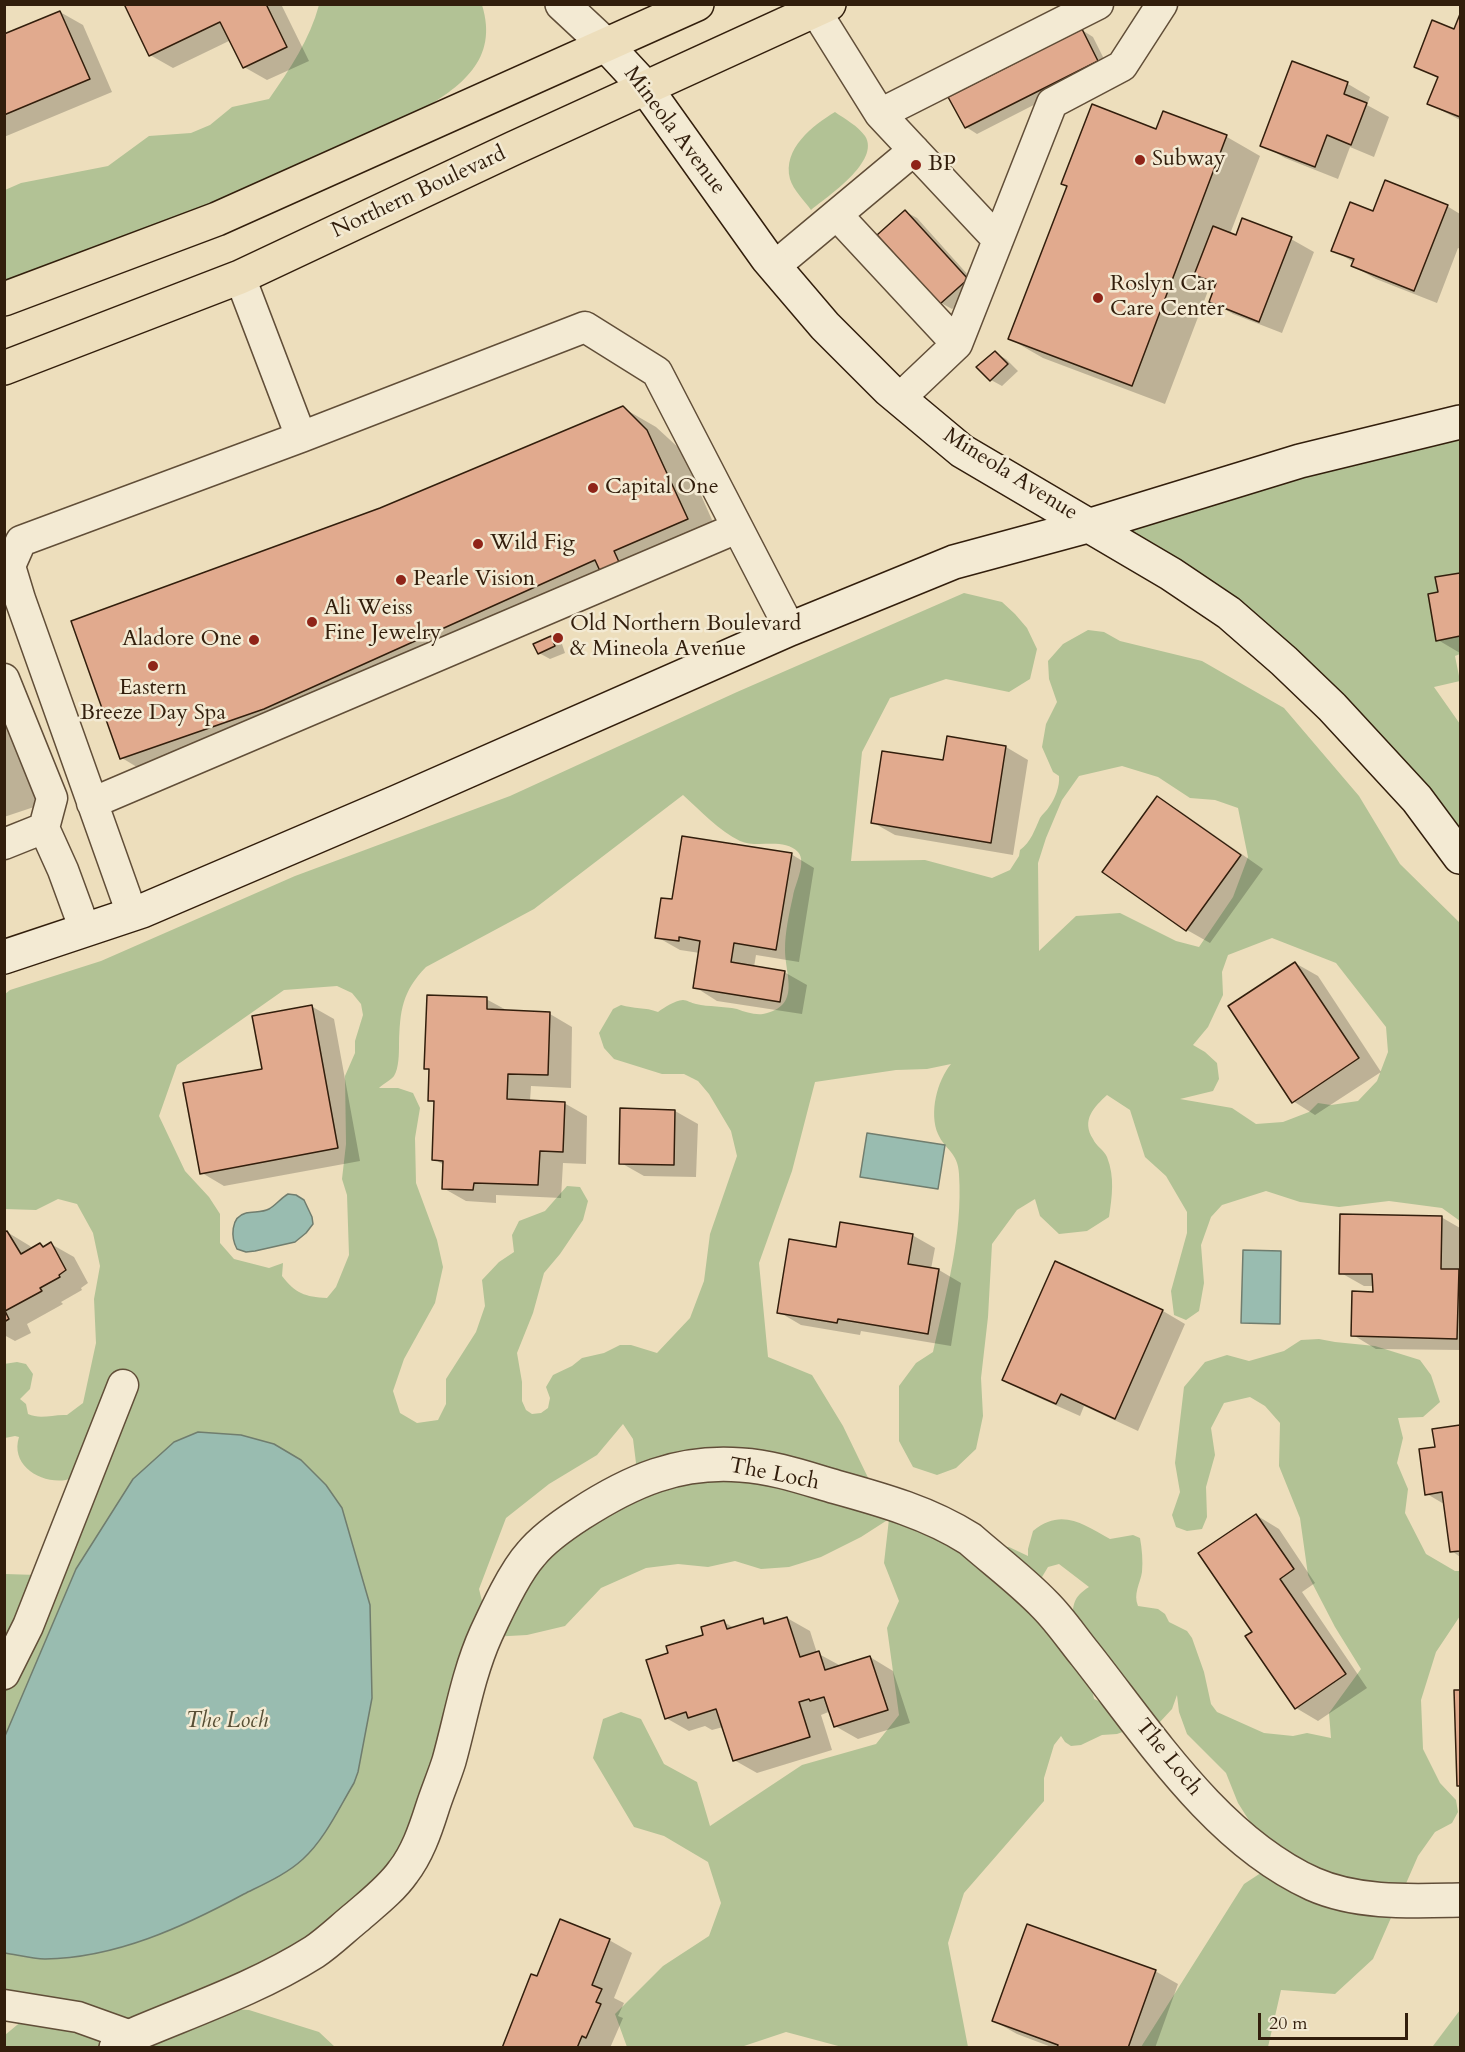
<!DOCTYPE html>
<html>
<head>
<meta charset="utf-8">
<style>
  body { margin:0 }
  #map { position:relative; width:1465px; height:2052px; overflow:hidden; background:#eddebc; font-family:Cardo,serif }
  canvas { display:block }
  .frame { position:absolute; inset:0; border:6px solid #321e0c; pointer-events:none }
  .scale { position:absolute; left:1258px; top:2013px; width:150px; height:27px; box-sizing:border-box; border:3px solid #321e0c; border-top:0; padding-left:8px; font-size:18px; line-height:21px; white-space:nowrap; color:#321e0c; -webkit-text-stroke:4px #f3ead3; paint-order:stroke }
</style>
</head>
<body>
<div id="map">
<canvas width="1465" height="2052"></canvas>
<div class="frame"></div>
<div class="scale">20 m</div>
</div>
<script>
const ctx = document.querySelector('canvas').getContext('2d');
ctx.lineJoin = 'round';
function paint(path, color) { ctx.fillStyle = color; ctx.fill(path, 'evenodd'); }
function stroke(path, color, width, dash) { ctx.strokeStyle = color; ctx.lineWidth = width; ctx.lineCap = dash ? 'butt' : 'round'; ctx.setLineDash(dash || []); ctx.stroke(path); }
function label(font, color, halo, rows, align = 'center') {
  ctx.font = font + ' Cardo,serif'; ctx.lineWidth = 5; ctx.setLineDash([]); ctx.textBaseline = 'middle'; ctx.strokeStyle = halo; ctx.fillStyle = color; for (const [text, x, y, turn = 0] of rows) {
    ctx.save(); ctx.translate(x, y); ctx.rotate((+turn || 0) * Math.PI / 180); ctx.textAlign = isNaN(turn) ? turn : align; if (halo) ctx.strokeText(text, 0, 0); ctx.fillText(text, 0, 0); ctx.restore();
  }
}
const green = new Path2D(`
  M319,5H482C499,60 461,87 418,112L5,299V190L21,183L108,166L149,136L191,133L210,125L232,107L269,99C290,69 310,39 319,5Z
  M835,112C845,119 858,126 865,136C881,161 827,197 811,210C805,201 793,190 790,179C782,149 813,125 835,112Z
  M1460,422V654L1455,656L1460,681L1434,687L1460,724V857L1332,707L1091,525Z
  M964,593L1002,602L1015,614L1027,628L1037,649L1030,679L1009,692L946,679L890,698L862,752L851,861L925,860L992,878L1010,870L1019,856L1020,850C1031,842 1035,829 1040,818C1042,814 1047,811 1049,807C1055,799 1060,786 1059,776L1053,772L1042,747L1046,724L1057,702L1049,679L1048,661L1063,644L1088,630L1104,632L1120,641L1202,661L1284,708L1359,796L1400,864L1460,923V1221L1442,1208L1389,1201L1339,1207L1300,1202L1266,1191L1222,1205L1211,1217L1201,1245L1204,1283L1199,1311L1186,1320L1174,1315L1171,1291L1187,1233V1212L1166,1176L1145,1157L1130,1110L1107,1095C1094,1107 1081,1120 1093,1139C1096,1146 1104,1150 1107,1157C1115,1177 1112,1197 1109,1217L1087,1231L1059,1234L1040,1216L1035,1199L1017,1210L992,1244L988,1317L981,1378L983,1416L976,1449L956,1468L937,1475L913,1467L899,1441V1386L916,1363L933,1352C946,1293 963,1235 959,1174C958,1152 945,1150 938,1134C929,1113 937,1081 951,1064L927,1069L896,1070L815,1082L792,1171L759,1263L768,1357L812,1375L843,1426L873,1488L988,1544L1009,1547L1028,1556V1549L1033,1531C1062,1507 1084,1525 1110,1539L1133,1535L1140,1538C1142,1549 1143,1561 1142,1572C1140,1584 1133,1594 1138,1606L1158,1609L1165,1614L1169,1622L1187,1631L1192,1638L1204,1672L1211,1704L1217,1712L1264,1733L1293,1736L1307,1733L1331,1738L1329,1713L1361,1669L1335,1627L1308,1575L1300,1518L1279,1466L1280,1423L1265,1406L1250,1397L1224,1403L1211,1428L1215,1455L1206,1487L1207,1517L1202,1529L1187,1531L1176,1527L1172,1515L1180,1492L1175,1463L1184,1387L1205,1362L1227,1355L1249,1361L1284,1351L1301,1340L1319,1339L1335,1342L1375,1346L1420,1360L1431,1375L1440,1402L1423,1417L1398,1418L1403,1438L1397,1463L1408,1489L1405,1513L1426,1554L1455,1571H1460V1616L1436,1652L1421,1700L1423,1749L1440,1783L1456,1800L1458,1812L1452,1823L1435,1832L1418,1856L1373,1959L1335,1994L1281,1990L1268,2047H1141L1244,1884L1276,1863L1238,1803L1226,1773L1187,1734L1179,1712L1177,1695L1172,1709L1159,1723L1128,1730L1117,1734L1102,1735L1081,1745L1071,1746L1065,1742L1061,1736L1054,1745L1044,1778V1801L964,1893L948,1943L968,2047H842L786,2032L741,2047H627L615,2014L663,1966L709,1936L721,1903L708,1862L664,1836L634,1827L593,1758L603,1719L621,1712L641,1719L664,1764L697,1782L710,1826L802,1765L876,1744L899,1715L887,1628L899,1601L884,1563L889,1519L861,1537L821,1557L789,1567L761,1569L735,1561L708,1567L678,1564L646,1568L601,1588L565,1626L527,1635L490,1637L387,1891L201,2007L249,2010L319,2032L335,2047H5V2035L23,2020L4,2005L5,1574L37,1575L90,1464C83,1468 74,1478 66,1480C40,1484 10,1465 19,1437L15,1436L5,1438L4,1364L17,1362L26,1364L33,1374L30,1389L20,1399L26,1404L28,1414C41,1420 53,1414 67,1415L83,1403L96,1343L94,1299L100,1266L93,1233L77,1204L58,1199L36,1210L5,1209L4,995L10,990L101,961L295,876L510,796L737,692ZM1122,766L1158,777L1190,798L1215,800L1238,808L1248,857L1233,897L1199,947L1176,941L1120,913L1076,916L1039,951L1038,863L1046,838L1062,800L1079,776ZM683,795C701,811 719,831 740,841C758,849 783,837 798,852C807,862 795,884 793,896C789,914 785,932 785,950C785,975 802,1006 763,1014C754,1015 745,1012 737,1009C723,1006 709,1007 696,1004C691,1003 687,1000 683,1000C674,1001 665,1007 658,1012C645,1007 634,1009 621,1005L613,1009L599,1033L604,1048L614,1059L662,1074H684L698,1081L709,1094L731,1131L737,1156L710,1234L704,1281L690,1318L657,1353L631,1345H620L604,1353L582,1358L572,1366L553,1375L546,1387L550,1398L548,1408L541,1413L532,1414L526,1410L522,1401V1382L517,1353L533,1313L544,1273L560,1254L583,1220L588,1201L580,1187L567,1186L545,1211L519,1221L512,1235L514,1252L499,1262L482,1280L485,1306L476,1332L446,1379V1404L438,1420L417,1423L400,1413L393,1391L404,1359L435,1303L443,1267L437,1240L416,1183L415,1138L420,1108L413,1093L398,1088H379C383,1084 391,1080 394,1076C399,1068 399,1053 399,1044C400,1010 402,992 426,967L534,909ZM1272,938L1336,963L1386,1027L1388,1052L1377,1081L1358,1101L1331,1105L1318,1103L1309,1112L1283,1122L1256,1124L1232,1108L1180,1099L1213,1091L1219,1079L1217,1063L1205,1052L1193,1045L1208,1027L1223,995L1222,972L1228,955ZM337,986L352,993L361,1004L363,1015L355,1041V1053L345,1076L346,1144L342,1179L347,1195L349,1255L336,1287L327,1298C305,1297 295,1293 282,1276L283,1263L269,1268L234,1259L220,1243V1214L209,1197L185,1171L159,1116L177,1065L284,990ZM623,1424L633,1439L636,1463L609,1498L510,1587L489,1629L479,1589L506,1518L549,1484L597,1455ZM1059,1564L1089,1587C1073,1597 1073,1604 1072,1623L1045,1604L1042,1577L1048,1567ZM1111,1668L1120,1672L1123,1677L1101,1702L1094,1699L1092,1689Z
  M1460,2010V2047H1433V2046Z`);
const water = new Path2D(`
  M867,1133L945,1145L938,1189L860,1177Z
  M288,1194L296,1195L304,1200L312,1217L313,1224L306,1233L295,1242L255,1251L246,1252L237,1249C231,1238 230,1217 246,1213C253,1211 262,1213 269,1209C276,1205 281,1198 288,1194Z
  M1243,1250L1281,1251L1280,1324L1241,1323Z
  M198,1432L241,1435L274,1444L301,1460L326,1485L342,1508L370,1605L372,1698L358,1772L354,1783C339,1808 325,1839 303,1859C287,1874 264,1884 244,1894C183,1927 116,1958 45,1959C32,1959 18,1955 5,1953V1736L76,1569L133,1479L174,1442Z`);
const shadow = new Path2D(`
  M281,4L309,61L267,80L244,67L231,40L173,68L150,55L126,5Z
  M60,12L83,25L112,92L4,137V36Z
  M1460,17V120L1429,104L1439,79L1416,66L1455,31Z
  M1082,30L1093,37L1108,67L977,134L966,127Z
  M1293,62L1348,84L1370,97L1367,105L1389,117L1374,157L1350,147L1338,179L1285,158L1262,145Z
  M1164,113L1227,137L1260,156L1230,234L1237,237L1291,239L1314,252L1282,333L1233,314L1211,301L1216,286L1211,283L1165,404L1043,358L1010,339L1157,130Z
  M1447,206L1460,214V249L1458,248L1437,303L1376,279L1353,266L1355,263L1333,250L1374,213Z
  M906,212L917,218L978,286L952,309L941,303Z
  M995,353L1006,359L1018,371L1002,386L991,380Z
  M623,408L656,427L681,450L720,538L647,570L651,581L635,589L621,582L155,778L122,758Z
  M1460,574V653L1438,640L1440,594L1437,579Z
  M550,638L562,644L565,653L550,659L539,653Z
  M4,681L46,803L4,817Z
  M1006,747L1028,760L1013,855L895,835L872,822Z
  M1157,798L1180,811L1263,869L1210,943L1187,930L1104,872Z
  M791,854L814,868L799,962L756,955L754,967L784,972L807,985L802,1014L717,1001L695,987L700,953L680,950L657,937L673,901Z
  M1295,963L1318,976L1381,1072L1315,1115L1293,1101Z
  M486,999L510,1012L550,1014L572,1027L571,1088L531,1086L530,1101L564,1103L587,1116L586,1164L563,1163L561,1198L496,1195V1203L466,1201L443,1188L444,1165L434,1159L436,1104L430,1100V1071L426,1068Z
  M311,1006L334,1019L360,1161L224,1186L202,1173L263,1070Z
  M675,1111L698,1124L696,1177L644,1176L621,1163Z
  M1441,1217L1460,1228V1350L1376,1349L1353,1335L1374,1293V1286H1364L1341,1273Z
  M7,1232L30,1246L32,1249L40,1245L45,1248L51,1244L74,1257L88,1283L81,1288L82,1290L61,1302L63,1304L27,1324L31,1333L15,1341L4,1335V1234Z
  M912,1235L935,1248L931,1269L939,1270L961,1283L951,1346L861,1331L860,1335L801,1325L779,1312L837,1249Z
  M1056,1263L1163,1311L1185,1324L1138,1431L1084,1406L1080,1416L1026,1392L1004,1379Z
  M1460,1426V1557L1452,1551L1444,1504L1427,1494L1436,1448L1434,1430Z
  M1256,1515L1279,1529L1315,1583L1302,1592L1367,1688L1318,1721L1296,1708L1254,1632Z
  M787,1618L810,1631L817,1653L841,1666L870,1657L893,1671L910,1723L858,1739L835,1726L831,1711L821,1715L832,1750L757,1773L734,1760L723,1727L712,1730L705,1726L689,1731L666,1718L670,1654L705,1636L724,1622L734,1628L762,1620L769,1624Z
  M1455,1692H1460V1787L1458,1785Z
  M609,1940L632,1953L614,1998L624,2003L618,2016L623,2018L610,2048H503L538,1978Z
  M1155,1971L1178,1984L1155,2048H1054L1017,2034L994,2021Z`);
const building = new Path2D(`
  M124,4H266L287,47L243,68L220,22L149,56Z
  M60,11L90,79L4,115V34Z
  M1460,14V117L1427,104L1438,77L1414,67L1432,20L1454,29Z
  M1082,29L1098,61L965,128L948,97Z
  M1292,61L1348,82L1344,94L1367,103L1351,145L1327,135L1315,167L1260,146Z
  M1092,104L1156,129L1163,111L1227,135L1132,386L1008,339L1067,186L1061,184Z
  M1385,180L1448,205L1414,291L1351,266L1354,259L1331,251L1350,202L1373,211Z
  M905,210L968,279L940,304L877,235Z
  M1242,218L1292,237L1259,322L1209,302L1216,283L1194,275L1213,226L1236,235Z
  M995,351L1008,364L990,381L976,367Z
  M623,406L647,430L688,519L614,551L619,562L600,571L595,560L264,709L120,759L71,621L380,508Z
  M1460,573V636L1436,641L1428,594L1438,592L1435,577Z
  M551,636L555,646L538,654L533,644Z
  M947,736L1006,746L991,843L871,823L882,751L943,760Z
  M1157,796L1241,855L1186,931L1102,872Z
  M682,836L792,853L776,950L734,943L731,962L785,971L780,1002L693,988L700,941L679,937V941L655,938L661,898L672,899Z
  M1295,962L1359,1058L1292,1103L1228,1006Z
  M427,995L487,997V1009L550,1012L548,1075L508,1074L507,1099L565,1102L563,1152L540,1151L538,1185L474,1183L473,1190L442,1189L443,1161L432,1160L434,1101H428L429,1069H424Z
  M312,1005L338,1148L200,1174L183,1083L262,1069L252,1016Z
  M620,1108L675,1110L674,1165L619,1164Z
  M1340,1214L1442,1216L1441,1269H1459L1457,1339L1351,1336L1352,1291L1373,1292L1372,1274H1339Z
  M840,1222L913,1234L908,1264L939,1269L928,1334L838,1319L837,1323L777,1313L789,1239L836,1247Z
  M7,1231L21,1254L40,1243L43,1247L51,1242L66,1270L59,1275L60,1277L40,1288L42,1291L5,1311L9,1319L4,1322V1232Z
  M1055,1261L1163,1310L1115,1419L1061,1394L1056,1404L1002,1380Z
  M1460,1425V1551L1450,1552L1442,1492L1425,1495L1419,1449L1435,1447L1432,1429Z
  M1256,1514L1294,1569L1280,1579L1346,1674L1295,1709L1245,1636L1252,1632L1198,1553Z
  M787,1617L800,1657L819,1651L825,1670L870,1656L888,1710L834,1727L824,1697L810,1701L809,1699L799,1702L810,1737L733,1761L716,1709L688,1718L686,1712L665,1719L646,1660L668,1653L666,1646L703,1635L701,1627L724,1620L727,1629L763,1618L764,1624Z
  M1454,1690H1460V1786H1457Z
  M560,1919L610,1939L592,1985L602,1989L596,2002L601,2004L586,2038L582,2036L577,2048H502L531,1974L537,1976Z
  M1027,1924L1156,1970L1128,2048H1057L1058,2045L992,2021Z`);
const service = new Path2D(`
  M815,10L880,114
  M837,215L957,344
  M998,240L880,114L1098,4
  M775,266L914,150
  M240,277L301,437
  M899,399L957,344L1052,103L1122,66L1162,4
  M4,679L52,798L44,828L4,844
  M92,803L737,528
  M44,828L63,870L85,930
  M132,914L20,599L10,566L21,541L301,437L585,327L657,372L790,629
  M4,1674L28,1626L123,1385
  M4,2005L78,2017L131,2036`);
const minor = new Path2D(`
  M562,4L606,45
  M116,2048L131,2036C192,2010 257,1988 314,1952C329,1942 343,1928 358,1916C374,1902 391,1889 403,1872C417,1854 425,1831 432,1809C437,1793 444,1777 449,1761C461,1718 468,1674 486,1634C497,1610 514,1573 531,1554C544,1538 563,1525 580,1514C631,1481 679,1460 741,1465C774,1467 805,1478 836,1487C883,1500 929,1513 970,1539C995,1561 1022,1581 1045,1605C1060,1620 1072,1638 1085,1654C1149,1735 1216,1840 1313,1884C1358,1904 1412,1901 1460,1900`);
const secondary = new Path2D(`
  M606,45L645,87L767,258L825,326L889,390L962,451L1171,574L1229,613L1284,661L1332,707L1417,799L1460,857
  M4,957L142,911L397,802L790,629L954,562L1091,525L1300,461L1460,422`);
const primary = new Path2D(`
  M4,299L217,219L697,4
  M4,368L240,277L514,148L829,4`);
const markers = [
  [1140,160,6,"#8f2418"],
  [916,165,6,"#8f2418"],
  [1098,298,6,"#8f2418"],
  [593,488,6,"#8f2418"],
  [478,544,6,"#8f2418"],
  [401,580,6,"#8f2418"],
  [312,622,6,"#8f2418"],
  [558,638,6,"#8f2418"],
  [254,640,6,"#8f2418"],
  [153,666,6,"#8f2418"]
];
const streetNames = [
  ["Mineola Avenue",674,131,53],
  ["Northern Boulevard",419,193,-25],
  ["Mineola Avenue",1010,475,32],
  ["The Loch",774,1475,11],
  ["The Loch",1168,1758,51]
];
const poiNames = [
  ["Subway",1152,160],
  ["BP",928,165],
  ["Roslyn Car",1110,285],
  ["Care Center",1110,310],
  ["Capital One",605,488],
  ["Wild Fig",490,544],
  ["Pearle Vision",413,580],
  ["Ali Weiss",324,609],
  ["Fine Jewelry",324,634],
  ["Old Northern Boulevard",570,625],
  ["& Mineola Avenue",570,650],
  ["Aladore One",242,640,"right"],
  ["Eastern",153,689,"center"],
  ["Breeze Day Spa",153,714,"center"]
];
const parkNames = [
  ["The Loch",227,1722]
];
paint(green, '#b2c295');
paint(water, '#99bcb0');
stroke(water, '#707d6e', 1.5);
paint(shadow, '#0003');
paint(building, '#e1aa8e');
stroke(building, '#321e0c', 1.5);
stroke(service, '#614e38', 33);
stroke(minor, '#614e38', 36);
stroke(secondary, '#321e0c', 36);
stroke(primary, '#321e0c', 36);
stroke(service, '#f3ead3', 30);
stroke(minor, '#f3ead3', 33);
stroke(secondary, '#f3ead3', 33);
stroke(primary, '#eddebc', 33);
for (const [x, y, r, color] of markers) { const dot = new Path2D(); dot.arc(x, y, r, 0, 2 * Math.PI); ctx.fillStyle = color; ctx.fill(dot); stroke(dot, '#f3ead3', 2); }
label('22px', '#321e0c', '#f3ead3', streetNames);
label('22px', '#321e0c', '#f3ead3', poiNames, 'left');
label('italic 22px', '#584f35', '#f3ead3', parkNames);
</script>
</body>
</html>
